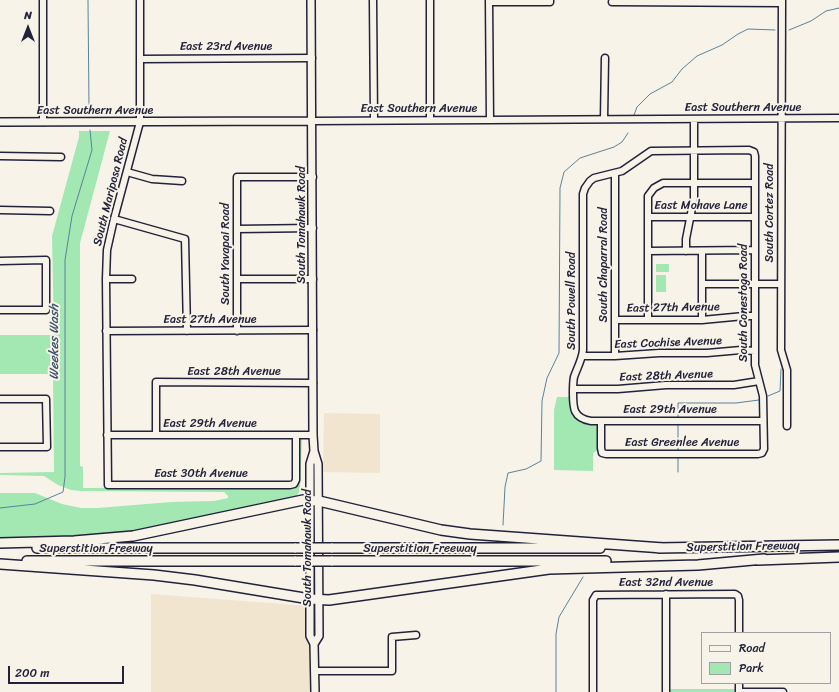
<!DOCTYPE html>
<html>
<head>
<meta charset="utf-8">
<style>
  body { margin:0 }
  #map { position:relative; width:839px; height:692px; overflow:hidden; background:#f7f3e8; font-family:Sriracha,sans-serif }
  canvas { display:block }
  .legend { position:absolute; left:701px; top:632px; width:130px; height:52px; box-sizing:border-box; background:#f7f3e8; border:1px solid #a29fa3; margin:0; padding:5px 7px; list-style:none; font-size:12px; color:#22223b }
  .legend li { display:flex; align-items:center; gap:8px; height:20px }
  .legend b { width:20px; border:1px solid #a29fa3 }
  .north { position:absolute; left:8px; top:8px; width:40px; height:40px; -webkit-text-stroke:3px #f7f3e8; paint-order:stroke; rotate:0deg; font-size:11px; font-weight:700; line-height:16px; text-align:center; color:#22223b }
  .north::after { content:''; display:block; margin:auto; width:14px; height:18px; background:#22223b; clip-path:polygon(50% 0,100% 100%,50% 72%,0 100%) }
  .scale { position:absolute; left:8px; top:666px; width:116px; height:18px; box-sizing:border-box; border:2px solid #22223b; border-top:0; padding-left:5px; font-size:12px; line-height:14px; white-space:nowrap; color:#22223b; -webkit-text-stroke:3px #f7f3e8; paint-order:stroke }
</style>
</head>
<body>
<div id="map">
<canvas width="839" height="692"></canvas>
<ul class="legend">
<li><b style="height:5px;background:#f7f3e8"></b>Road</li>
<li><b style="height:11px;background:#a3e7b3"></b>Park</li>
</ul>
<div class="north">N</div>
<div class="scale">200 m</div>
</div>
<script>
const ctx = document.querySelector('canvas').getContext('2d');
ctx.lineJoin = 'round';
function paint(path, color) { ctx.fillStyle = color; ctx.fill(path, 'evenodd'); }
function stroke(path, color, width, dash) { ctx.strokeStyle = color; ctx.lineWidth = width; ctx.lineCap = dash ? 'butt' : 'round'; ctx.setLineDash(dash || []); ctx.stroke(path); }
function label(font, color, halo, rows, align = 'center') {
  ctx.font = font + ' Sriracha,sans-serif'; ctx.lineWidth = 4; ctx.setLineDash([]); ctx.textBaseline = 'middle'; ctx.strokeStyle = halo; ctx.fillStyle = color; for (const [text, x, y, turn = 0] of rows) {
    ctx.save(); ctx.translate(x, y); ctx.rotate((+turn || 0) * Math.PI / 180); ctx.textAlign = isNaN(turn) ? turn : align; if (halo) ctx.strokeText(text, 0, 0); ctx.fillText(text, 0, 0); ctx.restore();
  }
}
const built = new Path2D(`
  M324,413L380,414V473L323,472Z
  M151,594L310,606L315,692H151Z`);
const green = new Path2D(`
  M79,131H110L80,243V466L83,467V488L293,487L298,440L302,437L300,490L296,498L262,503L185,521L110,536L0,541V493H35L62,504L81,508H98L171,502L214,501L228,498V496L224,492L81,491L71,490L58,485L44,476L0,475V473L54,472L53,374H0V335H54L52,236L79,137Z
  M656,264H669V272H656Z
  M656,275H666V292H656Z
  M568,396H571L572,409L597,424L599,427L598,450L593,453V471L554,470V410L557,397H568Z
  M670,689H735V692H670Z`);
const stream = new Path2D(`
  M88,0L89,107L90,114
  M789,30L811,21L826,11L839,8
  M634,115L637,107L650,94L672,82L682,69L697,56L722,45L738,34L748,29L775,30
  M768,396L780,391L781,369
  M678,417V403H736L759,400
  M678,424V450
  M678,458V472
  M0,508L35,504L63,492L65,477V260L72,216L92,150L90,130
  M503,525L505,487L508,473L526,469L541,461L542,401L547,378L559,353L560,188L564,172L580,158L614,147L622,142L628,133
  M556,692V634L559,617L583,577`);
const minor = new Path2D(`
  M140,0V122L114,219L107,250L106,279L108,485H290L294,484L296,480V435
  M373,0L374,120
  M489,0L490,120
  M782,0L781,350L787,370V426
  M489,2H550V0
  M612,2L782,3
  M140,59L312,58
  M604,119L605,58
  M430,120V0
  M312,121L839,118
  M43,122V0
  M0,156L61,157
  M127,172L152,179L182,181
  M615,173V356
  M0,210L50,211
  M648,217H755
  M114,219L185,239L187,331
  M237,229L313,228
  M648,251L755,250
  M686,251V239L694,198V119
  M702,251V320
  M0,261L46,260V310H0
  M106,279H132
  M237,279H313
  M702,284H780
  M615,320H702L744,316H755
  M648,320V196L654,188L663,183H755
  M106,331L313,330
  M237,331V177H313
  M583,356H615L659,353H707L741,350L755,351
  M573,389H618L666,385H734L759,381
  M0,399H46L47,447H0
  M601,421V448L602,453L606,454H758L762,453L764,449L763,396L755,365V156L754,152L749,150L651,151L622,171L594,178L590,181L585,188L583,194V350C582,360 577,368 574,377C573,382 573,388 573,393C573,408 573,418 591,421H763
  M156,434V382L313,383
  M107,435H313
  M666,594V692
  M315,671H392V637L416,635
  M739,683V692
  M593,692V600L596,595L735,594L738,596L739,600V633
  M739,692H783`);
const major = new Path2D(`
  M311,0L313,435L314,451L318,464L319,636L314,644
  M0,122L312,121
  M314,451L310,464V636L314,644L315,692`);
const highway = new Path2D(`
  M0,543L74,541L133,536L303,500L319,501L441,530L470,534L663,548
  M37,548H296
  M331,548H600
  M658,548L839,545
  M758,560L839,557
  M27,561H296
  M331,561H606
  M0,564L154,575L195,580L310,599L329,600L549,569L698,565L764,559`);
const highwayBridge = new Path2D(`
  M296,548H331
  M296,561H331`);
const streetNames = [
  ["East 23rd Avenue",226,47],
  ["East Southern Avenue",743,108],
  ["East Southern Avenue",419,109],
  ["East Southern Avenue",95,111],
  ["South Mariposa Road",111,192,-76],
  ["East Mohave Lane",701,206],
  ["South Cortez Road",770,213,-90],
  ["South Tomahawk Road",302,225,-90],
  ["South Yavapai Road",226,254,-90],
  ["South Chaparral Road",604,265,-90],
  ["South Powell Road",572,301,-90],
  ["South Conestoga Road",744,303,-90],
  ["East 27th Avenue",673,308,-1],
  ["East 27th Avenue",210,320],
  ["East Cochise Avenue",668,343,-2],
  ["East 28th Avenue",234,372],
  ["East 28th Avenue",666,376,-2],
  ["East 29th Avenue",670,410],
  ["East 29th Avenue",210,424],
  ["East Greenlee Avenue",682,443],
  ["East 30th Avenue",201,474],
  ["Superstition Freeway",743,547,-1],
  ["South Tomahawk Road",308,548,-90],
  ["Superstition Freeway",96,549],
  ["Superstition Freeway",420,549],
  ["East 32nd Avenue",666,583]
];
const waterNames = [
  ["Weekes Wash",55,342,-90]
];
paint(built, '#f2e5d0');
paint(green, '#a3e7b3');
stroke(stream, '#59829d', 1);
stroke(minor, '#22223b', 9);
stroke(major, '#22223b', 10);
stroke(highway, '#22223b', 12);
stroke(minor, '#f7f3e8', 6);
stroke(major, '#f7f3e8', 7);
stroke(highway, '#f7f3e8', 9);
stroke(highwayBridge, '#22223b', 12, []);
stroke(highwayBridge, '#f7f3e8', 9);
label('12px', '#22223b', '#f7f3e8', streetNames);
label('italic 13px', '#3e526c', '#f7f3e8', waterNames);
</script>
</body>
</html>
